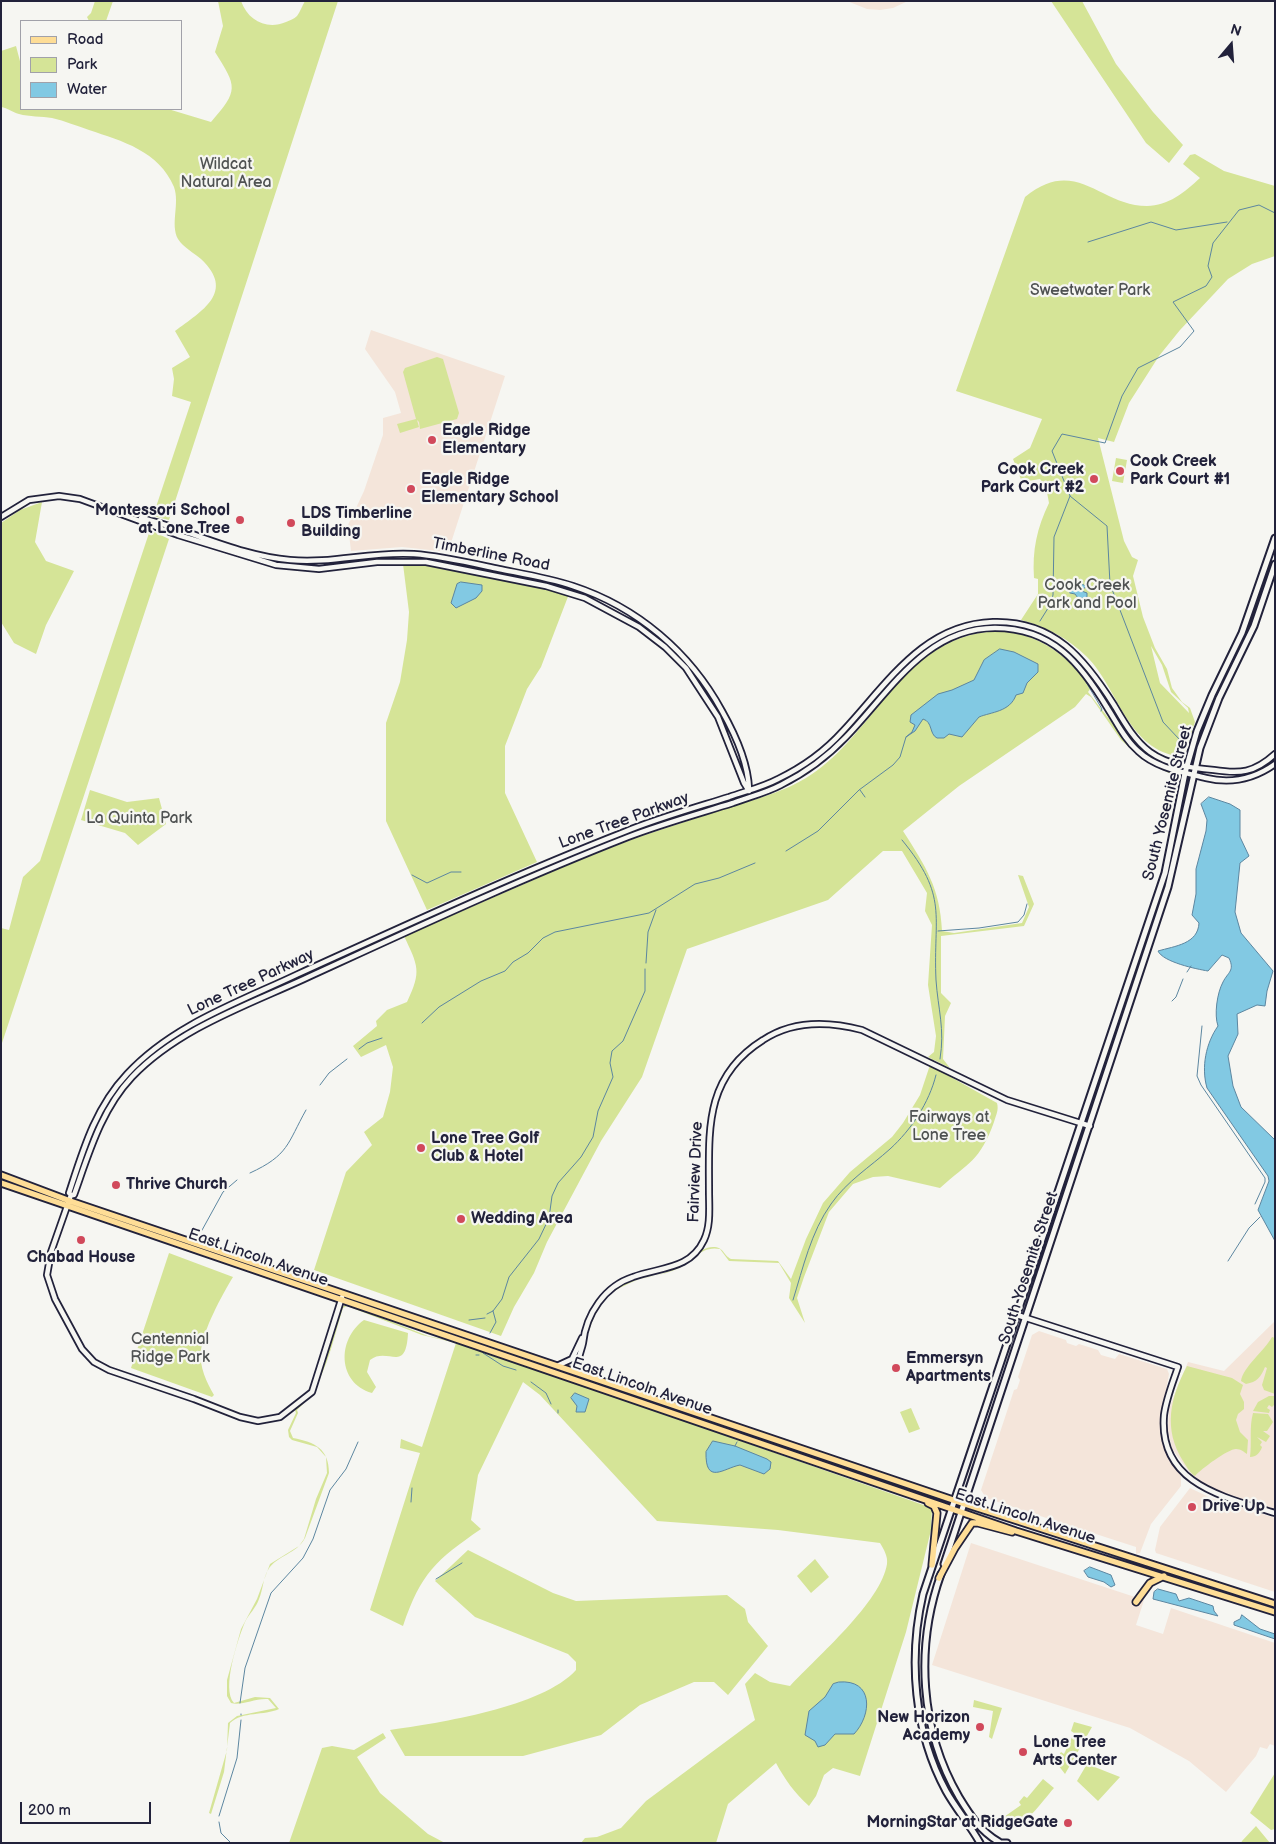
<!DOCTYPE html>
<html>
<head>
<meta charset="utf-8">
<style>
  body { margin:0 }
  #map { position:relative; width:1276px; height:1844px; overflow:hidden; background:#f6f6f2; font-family:"Balsamiq Sans",sans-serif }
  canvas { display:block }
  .frame { position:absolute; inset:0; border:2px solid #22223b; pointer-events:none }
  .legend { position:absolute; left:20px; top:20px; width:162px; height:90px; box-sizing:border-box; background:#f6f6f2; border:1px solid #a1a1a9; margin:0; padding:6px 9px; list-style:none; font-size:15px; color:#22223b }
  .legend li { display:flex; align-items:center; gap:10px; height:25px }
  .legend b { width:25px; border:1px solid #a1a1a9 }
  .north { position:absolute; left:1206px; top:20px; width:50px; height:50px; -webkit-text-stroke:4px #f6f6f2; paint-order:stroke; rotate:18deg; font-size:14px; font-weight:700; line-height:20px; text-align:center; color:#22223b }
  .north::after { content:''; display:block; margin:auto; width:18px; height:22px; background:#22223b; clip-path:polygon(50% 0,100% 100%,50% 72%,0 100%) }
  .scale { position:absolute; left:20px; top:1802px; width:131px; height:22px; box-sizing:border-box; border:2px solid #22223b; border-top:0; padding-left:6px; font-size:15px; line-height:18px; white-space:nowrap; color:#22223b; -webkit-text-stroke:4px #f6f6f2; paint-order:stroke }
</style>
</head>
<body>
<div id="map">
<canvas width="1276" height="1844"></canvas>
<div class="frame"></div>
<ul class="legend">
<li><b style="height:6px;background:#fedd96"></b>Road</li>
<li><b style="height:14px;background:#d5e497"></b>Park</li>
<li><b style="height:14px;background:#82c9e3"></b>Water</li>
</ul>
<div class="north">N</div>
<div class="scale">200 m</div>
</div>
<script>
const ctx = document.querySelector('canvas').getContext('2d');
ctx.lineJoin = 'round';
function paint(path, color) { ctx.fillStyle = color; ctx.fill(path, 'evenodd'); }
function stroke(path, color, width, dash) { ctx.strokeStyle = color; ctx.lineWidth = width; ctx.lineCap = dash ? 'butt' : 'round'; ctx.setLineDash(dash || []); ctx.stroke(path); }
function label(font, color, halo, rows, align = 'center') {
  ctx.font = font + ' "Balsamiq Sans",sans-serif'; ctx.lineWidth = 4.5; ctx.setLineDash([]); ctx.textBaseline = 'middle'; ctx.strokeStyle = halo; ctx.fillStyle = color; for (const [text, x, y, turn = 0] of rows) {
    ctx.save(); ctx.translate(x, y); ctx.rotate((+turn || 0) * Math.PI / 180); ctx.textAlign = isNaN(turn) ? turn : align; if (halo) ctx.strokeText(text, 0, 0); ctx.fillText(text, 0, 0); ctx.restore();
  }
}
const built = new Path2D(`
  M847,1H908L893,8L880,10L867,9Z
  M371,330L505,376L448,552L402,547L351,551L348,525L364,491L383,435V418L401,413L395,392L365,349Z
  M1275,1321V1509L1211,1489L1193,1477L1172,1449L1168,1430L1169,1408L1188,1362L1224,1371Z
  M1039,1331L1066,1340L1067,1343L1076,1346L1079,1344L1098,1350L1101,1355L1115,1359L1119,1354L1167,1369L1169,1374L1160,1423L1166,1452L1181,1476V1486L1151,1524L1140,1553L1136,1554V1547L1031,1513L1030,1510L1028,1512L986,1498L981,1490L1014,1390L1017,1389L1020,1380L1018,1377L1032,1335Z
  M1190,1488L1211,1498L1275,1518V1592L1156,1553L1155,1550L1160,1527Z
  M971,1543L1144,1600L1136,1625L1163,1634L1171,1608L1275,1643V1746L1270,1744L1267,1749L1260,1747L1256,1756L1226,1792L1189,1761L1130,1728L932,1665Z`);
const green = new Path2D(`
  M95,1H113L106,21H89L87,17L91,13Z
  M218,1H241C248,21 267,30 286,22C290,20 294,19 297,16C300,12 302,6 305,1H338L169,520L153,516L191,402L172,396L174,379L172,368L190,357L175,331C202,311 236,292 201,259C194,253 183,247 178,239C170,224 180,204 174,187C159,151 122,141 89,130C77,126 65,121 52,118C42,116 29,117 19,114C12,112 8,108 1,107V51L16,46L21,65V109H168L211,122C239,90 237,87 215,52L223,26Z
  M1051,1H1082L1116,64L1153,112L1183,145L1169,163L1146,143Z
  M1195,154L1224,171L1275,186V256L1252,264L1228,279L1180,330L1159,356L1129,403L1114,442L1098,438L1124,541L1132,557L1138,560L1133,576L1143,617L1155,648L1167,669L1172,688L1182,702L1190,708L1195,722L1176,777L1141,758L1121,740L1091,697L1086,694L1075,707L959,786L903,831C926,867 940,888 942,931L954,933L1022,923L1029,907L1018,875L1023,876L1034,904L1024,926L941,936V993L951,1003L945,1016L943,1059L950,1068L934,1060L933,1067L997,1103C999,1110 996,1115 994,1122C980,1161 969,1162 940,1188L888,1176L873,1177L853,1184L829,1212L804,1277L797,1298L805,1323L789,1298L791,1283L779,1263L729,1261L720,1249C701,1245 693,1262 677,1269C662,1276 644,1276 630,1283C622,1287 614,1290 607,1297C588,1317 583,1356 577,1382L570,1381L932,1508L931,1530L906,1632L860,1776L833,1768L824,1775L816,1796L809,1806C795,1794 784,1778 776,1763L728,1804L716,1843H581L585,1838L597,1837L621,1828L646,1801L755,1720L745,1684L755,1673L770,1682L790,1686C817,1657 881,1602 887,1564C888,1556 884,1550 880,1543L778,1530L657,1521L540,1395L523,1382L478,1475L471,1520L481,1529C436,1560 421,1573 403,1626L370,1610L420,1453L400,1448L401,1439L422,1447L456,1343L422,1335L347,1306L343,1308C332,1342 325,1386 297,1410L298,1413L290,1431L293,1438C315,1442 329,1449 329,1473L305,1538C297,1554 277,1555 268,1570C263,1578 263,1590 259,1599C256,1608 249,1614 245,1622C238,1639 221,1689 234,1703L255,1697L270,1698L279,1709C264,1716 243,1711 230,1723L224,1772L211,1814L209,1813L227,1750L228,1723L237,1716L276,1708L268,1699C254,1698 242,1706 231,1703L227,1696V1680L241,1629L257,1599L270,1564L299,1546L304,1539L316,1499L327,1473L326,1457L317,1447L292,1440L289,1437L288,1430L296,1413L295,1410L309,1397L315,1385L342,1307L347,1304L428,1336L456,1342L575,1381C581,1358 588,1316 604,1298C621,1278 648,1280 670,1271C684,1265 699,1247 713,1247C724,1247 723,1255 731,1259L778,1261L791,1279L806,1239L823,1203L850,1172L892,1137L903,1123L920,1095L932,1059L928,1057L934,1052L936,1036L928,985L932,925L925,911L927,893L902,851H883L828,900L687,949L642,1077L601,1141L547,1242L534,1273L514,1307L501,1336L314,1270L346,1172L372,1145L364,1132L383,1117L390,1092L393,1067L386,1045L361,1057L353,1046L377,1026L376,1021L387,1010L407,1002C422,971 418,966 404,936C481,904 558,867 636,838C671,826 707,815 743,803C764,797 786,790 806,778C866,742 894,661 961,638C1015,619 1061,644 1091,688L1088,692L1132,748L1176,772C1178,759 1184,749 1187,736L1181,753L1176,756C1126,746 1118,688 1087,657C1068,638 1046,627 1021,620L1038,594V579L1034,578C1032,550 1037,528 1049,503L1046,487L1040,479L1022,482L1013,459L1030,448L1042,419L956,391L1025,197C1076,155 1100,206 1147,206C1168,206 1185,192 1200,178L1183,164L1190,155ZM1151,646L1162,665L1171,692L1188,708L1189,713L1160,683Z
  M437,357L443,359L459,413L457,419L420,429L419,422L417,420L419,427L400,433L397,424L416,419L403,372L405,368Z
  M1116,458L1127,460L1123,483L1112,481Z
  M42,502L35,542L46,561L74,571L46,625L36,654L14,643L1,622V523L20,510Z
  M150,530L169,539L1,1046V928L9,930L23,877L40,861Z
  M403,564L428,566L569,594L541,667L527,689L505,746V793L537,862L427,910L386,821V723L400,682L407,640L409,612Z
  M90,790L127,802L159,798L166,824L138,845L125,833L81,820Z
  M169,1253L233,1277C222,1295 203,1330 201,1351C199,1367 207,1383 214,1395L212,1397L131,1368Z
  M364,1320L408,1333C406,1375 388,1346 370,1360L367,1372L376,1387L372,1393C337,1383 337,1339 364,1320Z
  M1272,1337L1275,1338V1394L1264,1390L1262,1385L1267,1368L1265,1367C1261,1377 1257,1382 1246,1384L1241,1381C1243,1367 1265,1350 1272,1337Z
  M1187,1366L1232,1378L1243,1385L1240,1394L1244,1402V1409L1238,1414L1236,1420L1240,1432L1248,1440L1247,1454C1244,1452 1241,1449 1236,1449C1228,1449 1201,1469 1195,1476C1189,1472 1187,1467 1183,1461C1163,1429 1170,1398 1187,1366Z
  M1269,1396H1275V1404L1272,1407L1269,1405L1267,1408L1270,1410L1269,1413L1253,1411L1258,1402Z
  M911,1408L920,1429L909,1433L900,1412Z
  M1253,1413L1268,1414L1273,1422L1267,1431H1263L1270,1436L1266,1442L1257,1437L1262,1442L1260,1445L1262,1447C1260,1453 1256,1457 1250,1457C1252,1442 1249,1428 1253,1413Z
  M468,1550L553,1593L576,1601L727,1595L745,1609L748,1622L768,1646L728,1695L714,1682H694L640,1705L601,1735L523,1756H405L390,1730C439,1723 543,1707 576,1670V1662L568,1654L475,1617L435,1581Z
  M815,1559L829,1577L811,1593L797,1576Z
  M974,1700L1002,1708L992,1739L989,1737L993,1711L973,1707Z
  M1074,1722L1092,1727L1065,1774L1055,1761L1061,1752L1064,1754L1074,1733L1071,1731Z
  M383,1733L386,1738L357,1757L380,1793L428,1834L445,1843H289L322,1748L332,1746L354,1750Z
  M1087,1764L1120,1777L1098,1801L1077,1781Z
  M1275,1773V1829L1271,1830L1250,1813Z
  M1043,1779L1054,1788C1038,1806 1015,1844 988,1824L991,1821L994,1824L1021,1805L1019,1802L1024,1796L1027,1798Z
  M1256,1826L1270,1843H1241L1242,1841Z`);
const water = new Path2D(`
  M461,582L482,585V591L476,598L456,608L451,603L457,584Z
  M1071,583L1079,582L1087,587L1079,590L1087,593V599L1081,598V602L1075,594L1070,593Z
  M1000,649L1014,652L1038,664V672L1027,683L1023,693L1016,695C1010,712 991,712 979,717L962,737L949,734L944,738H937C929,734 933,722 923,719L915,731L906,737L912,732L915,725L910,722L911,715L938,694L952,690L974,680L984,660Z
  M1209,797L1230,804L1240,810V837L1249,856L1240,863L1235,912L1241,933L1273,971L1267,991L1265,1006L1257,1005L1237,1014L1238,1034L1228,1056L1233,1086L1241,1107L1275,1140V1241L1258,1210L1269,1181L1268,1176L1207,1088C1201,1067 1206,1043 1218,1026C1214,1015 1217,993 1223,982C1228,972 1235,971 1229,958L1222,955L1208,971C1196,969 1163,962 1158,951C1175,946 1198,944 1199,923L1192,915L1196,894V869L1206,831L1207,820L1201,804Z
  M575,1393L589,1399L585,1412H576L577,1406L571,1398Z
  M713,1441L735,1446L767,1459L771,1462L770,1469L764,1474L740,1465C724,1468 705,1486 706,1452Z
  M1090,1567L1111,1575L1115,1585L1111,1587L1104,1582L1088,1577L1084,1571Z
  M1158,1589L1176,1594L1179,1601L1189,1598L1213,1606L1214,1611L1218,1616L1153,1599L1154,1592Z
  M1242,1615L1260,1629L1275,1634V1639L1234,1625V1622L1240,1619Z
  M839,1682C874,1679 872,1715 854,1734H835L825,1745L818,1747L815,1741L805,1735L809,1711L825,1697L833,1684Z`);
const stream = new Path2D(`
  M1088,242L1151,222L1176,230L1227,222
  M1040,621L1050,605L1053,595L1054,537L1070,496
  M1086,682L1102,709L1101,711
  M1179,739L1163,722L1110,584L1107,526L1070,496L1052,451L1062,434L1105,443L1122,396L1138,368L1180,347L1194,331L1173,302L1206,286L1212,277L1208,266L1213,243L1239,210L1259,205L1275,213
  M860,790L865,797
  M902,840C949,897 933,915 936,980C938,1009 945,1029 940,1059
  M786,851L818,831L859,790L893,765L900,757L906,737
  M412,875L427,883L451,872H461
  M938,931L979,928L1018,922L1024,915L1027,904
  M646,963L648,932L656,910
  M1187,972L1191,966
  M1172,1001L1176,997L1183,979
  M422,1023L439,1007L481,981L505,971L513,962L528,953L543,938L555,932L649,913L695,884L719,878L755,863
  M1202,1026L1197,1076L1201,1085L1265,1178V1182L1255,1204
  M359,1049L367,1043L382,1038
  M320,1085L329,1073L347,1059
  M250,1173C289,1155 287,1144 306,1110
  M201,1232L223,1192L237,1180
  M1228,1261L1249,1228L1260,1217
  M793,1300C803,1268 811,1232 831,1204C847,1181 870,1167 890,1149C911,1130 929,1103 936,1075
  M487,1314L493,1311L502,1299L509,1277L539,1239L549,1218L552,1196L558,1183L581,1157L593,1137L598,1111L613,1077L610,1063L612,1051L623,1041L645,991V969
  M469,1320L485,1318
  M490,1333L496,1322L493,1311
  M483,1353L503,1366L516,1370
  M476,1355H479
  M531,1382L546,1393L551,1404
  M558,1410V1413
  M735,1446L737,1442
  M411,1502L412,1488
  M436,1579L462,1563
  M240,1703L245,1668L271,1593L303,1558L313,1539L330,1490L346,1469L358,1442
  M241,1714V1715
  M219,1816L237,1758L241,1720
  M219,1822L221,1833L231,1843`);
const tertiary = new Path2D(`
  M1,517L29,500L59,496L80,499L178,535L276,565L319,569L377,562H426L546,586L585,598L639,627L665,647L686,668L718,717L744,783L749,791
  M141,518C191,530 239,556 290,560C332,564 372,551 414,554C442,556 471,563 499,569C524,574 549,578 573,586C637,607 690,652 722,711C735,734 748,762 749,789
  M71,1195H74C89,1153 101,1110 132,1077C178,1029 245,1006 304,979C411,930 518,880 628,837C662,824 698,814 733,803C749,797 766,793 781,785C805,773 827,757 846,737C889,693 925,628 995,628C1053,628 1081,664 1108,709C1117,723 1125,740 1138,751C1156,768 1182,772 1206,778C1231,784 1254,779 1275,764
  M342,1297L312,1392L280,1417L258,1421L240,1417L194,1399L109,1370L94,1362L82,1349L55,1299L47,1275L51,1252L71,1195L69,1193C83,1150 95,1108 127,1074C172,1025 239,1002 298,974C406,925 514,875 624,832C658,818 694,808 729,797C746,791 763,787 778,779C803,767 825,751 843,731C887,684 923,624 993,622C1054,620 1085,659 1114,705C1124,722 1134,740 1150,752C1168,765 1192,768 1214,770C1240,774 1254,773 1275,754
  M1017,1315L1178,1367C1173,1382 1166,1399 1164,1415C1158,1484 1224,1497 1275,1513
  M559,1365L572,1359L582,1338
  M581,1372C575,1362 581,1353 583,1343C586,1314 605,1286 633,1277C660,1267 690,1270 704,1240C711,1225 709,1208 709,1191C709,1130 704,1077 763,1040C793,1020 828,1021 862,1030L1007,1100L1090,1126`);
const secondary = new Path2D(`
  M944,1564L1168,887L1200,748L1219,698L1254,626L1275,564
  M941,1574C915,1647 920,1730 959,1797C970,1815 980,1831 999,1842
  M980,1843C970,1825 956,1809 946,1791C914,1732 908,1659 923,1594L1165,873L1185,773L1197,731L1212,695L1242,633L1275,538
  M996,1843H1007`);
const primary = new Path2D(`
  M1,1175L70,1201L965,1504L1275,1604
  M1,1183L1016,1531L1275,1612
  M928,1503L934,1506L937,1513L932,1565
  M939,1578L955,1548L972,1523H978L1012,1532
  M1136,1602L1150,1583L1164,1576`);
const markers = [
  [432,440,5,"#d1495b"],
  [1120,471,5,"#d1495b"],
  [1094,479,5,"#d1495b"],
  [411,489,5,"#d1495b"],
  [240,520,5,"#d1495b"],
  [291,523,5,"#d1495b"],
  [421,1148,5,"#d1495b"],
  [116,1185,5,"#d1495b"],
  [461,1219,5,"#d1495b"],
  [81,1240,5,"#d1495b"],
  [896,1368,5,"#d1495b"],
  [1192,1507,5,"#d1495b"],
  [980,1727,5,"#d1495b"],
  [1023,1752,5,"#d1495b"],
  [1068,1823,5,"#d1495b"]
];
const parkNames = [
  ["Wildcat",226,165],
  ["Natural Area",226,183],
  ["Sweetwater Park",1090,291],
  ["Cook Creek",1087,586],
  ["Park and Pool",1087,604],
  ["La Quinta Park",139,819],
  ["Fairways at",949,1118],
  ["Lone Tree",949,1136],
  ["Centennial",170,1340],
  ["Ridge Park",170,1358]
];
const poiNames = [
  ["Eagle Ridge",442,431],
  ["Elementary",442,449],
  ["Cook Creek",1130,462],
  ["Park Court #1",1130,480],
  ["Cook Creek",1084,470,"right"],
  ["Park Court #2",1084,488,"right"],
  ["Eagle Ridge",421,480],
  ["Elementary School",421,498],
  ["Montessori School",230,511,"right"],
  ["at Lone Tree",230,529,"right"],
  ["LDS Timberline",301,514],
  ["Building",301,532],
  ["Lone Tree Golf",431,1139],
  ["Club & Hotel",431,1157],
  ["Thrive Church",126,1185],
  ["Wedding Area",471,1219],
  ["Chabad House",81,1258,"center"],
  ["Emmersyn",906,1359],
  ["Apartments",906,1377],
  ["Drive Up",1202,1507],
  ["New Horizon",970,1718,"right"],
  ["Academy",970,1736,"right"],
  ["Lone Tree",1033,1743],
  ["Arts Center",1033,1761],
  ["MorningStar at RidgeGate",1058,1823,"right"]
];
const streetNames = [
  ["Timberline Road",491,555,11],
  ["South Yosemite Street",1168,803,-76],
  ["Lone Tree Parkway",624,821,-20],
  ["Lone Tree Parkway",251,983,-25],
  ["Fairview Drive",696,1172,-88],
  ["East Lincoln Avenue",258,1258,19],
  ["South Yosemite Street",1029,1268,-72],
  ["East Lincoln Avenue",642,1387,19],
  ["East Lincoln Avenue",1025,1517,18]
];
paint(built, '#f4e5da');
paint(green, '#d5e497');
paint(water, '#82c9e3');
stroke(water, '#5c86a0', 1);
stroke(stream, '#5c86a0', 1);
stroke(tertiary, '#22223b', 8);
stroke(secondary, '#22223b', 9);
stroke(primary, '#22223b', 9);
stroke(tertiary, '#f6f6f2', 4.5);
stroke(secondary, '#f6f6f2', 5);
stroke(primary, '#fedd96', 5.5);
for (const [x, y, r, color] of markers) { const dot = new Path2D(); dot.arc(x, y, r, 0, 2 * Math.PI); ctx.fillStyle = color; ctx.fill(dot); stroke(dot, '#f6f6f2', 2); }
label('16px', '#4f5252', '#f6f6f2', parkNames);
label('bold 16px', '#22223b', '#f6f6f2', poiNames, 'left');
label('16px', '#22223b', '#f6f6f2', streetNames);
</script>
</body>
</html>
